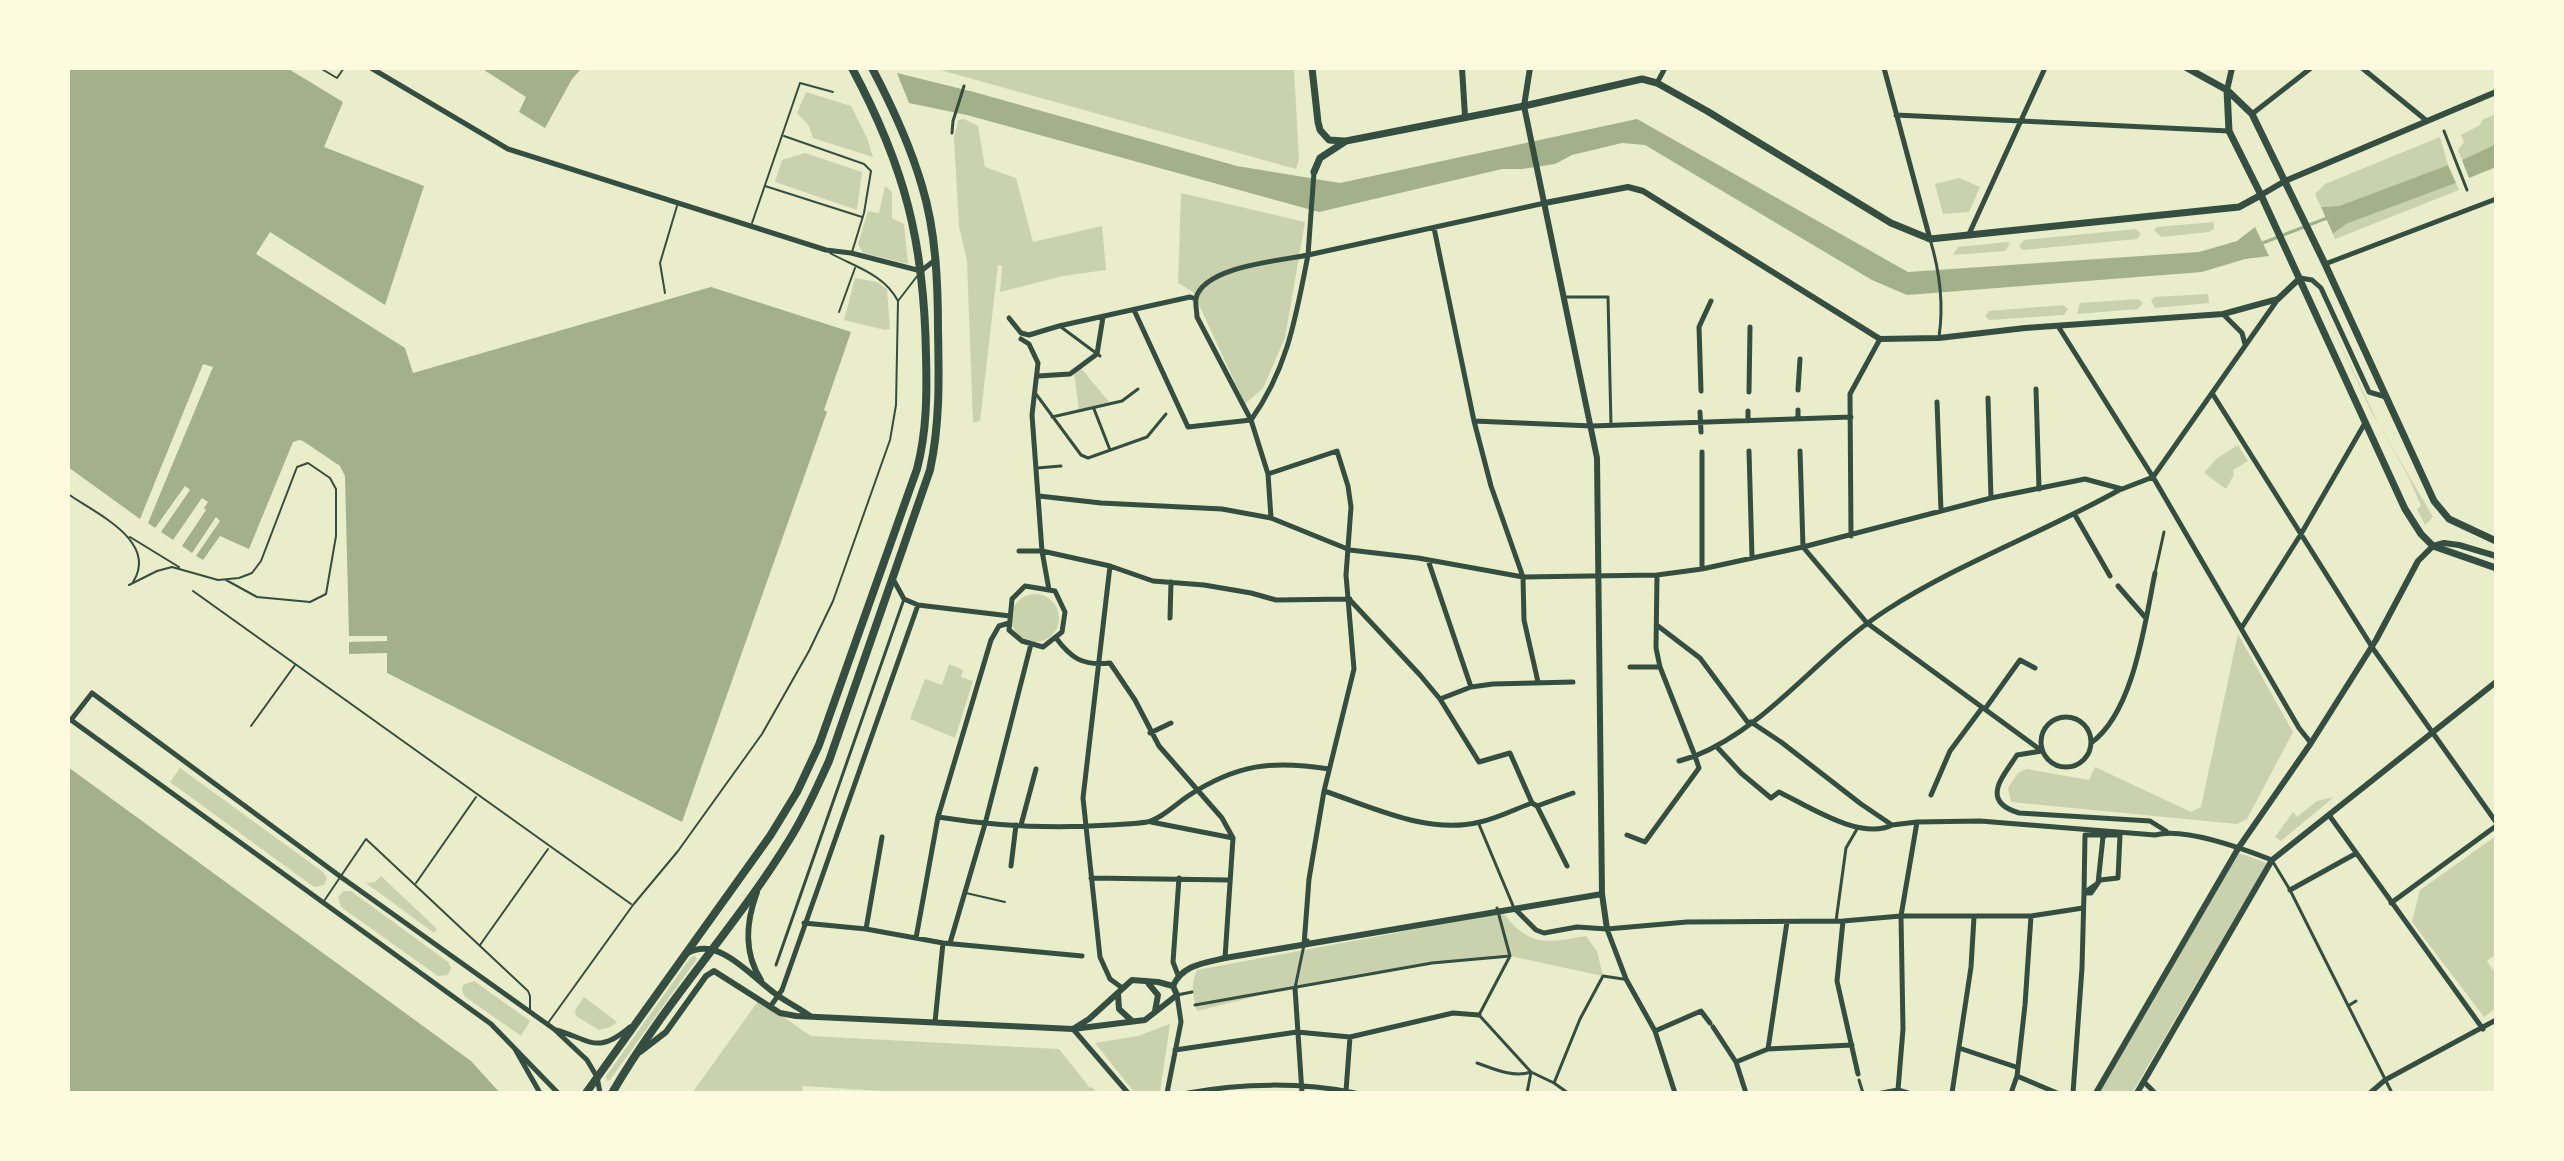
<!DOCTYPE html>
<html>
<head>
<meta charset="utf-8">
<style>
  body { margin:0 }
  #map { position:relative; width:2564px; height:1161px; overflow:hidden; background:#e9edc9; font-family:"Work Sans",sans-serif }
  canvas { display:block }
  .frame { position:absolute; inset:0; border:70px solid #fefae0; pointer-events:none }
</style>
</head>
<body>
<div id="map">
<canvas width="2564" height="1161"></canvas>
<div class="frame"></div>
</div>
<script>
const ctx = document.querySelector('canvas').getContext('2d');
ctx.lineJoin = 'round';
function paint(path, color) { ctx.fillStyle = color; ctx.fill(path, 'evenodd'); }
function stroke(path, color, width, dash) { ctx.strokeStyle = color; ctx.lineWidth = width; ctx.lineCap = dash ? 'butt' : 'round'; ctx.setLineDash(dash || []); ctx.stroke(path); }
const green = new Path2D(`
  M933,68H1294L1299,160L1296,169Z
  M806,92L851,106L867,138L873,157L813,138L809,126L797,113Z
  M2496,114V144L2462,160L2458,150L2464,142L2461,135L2480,125L2482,120Z
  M964,119L978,126L985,167L1016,178L1033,242L1102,226L1106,270L1063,276L1000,292L1002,266L998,265L980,421L973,423L967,261L959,226L954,138L958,120Z
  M2440,137L2448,165L2339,206L2321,207L2315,194L2325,184Z
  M805,153L862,172L857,210L775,182L782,160Z
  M1959,178L1980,187L1969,212L1943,214L1935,184Z
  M2456,183L2459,190L2335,239L2333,234L2346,224Z
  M885,186L892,192V218L904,224L908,264L863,253L858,244L868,211L879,213Z
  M1181,193L1305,222L1285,338L1263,388L1245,404L1193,292L1178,283Z
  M2214,222V229L2209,232L2161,237L2154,230L2157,227Z
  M2136,229L2141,234L2137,239L2023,250L2019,246L2024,240Z
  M2007,242L2010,244L2005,251L1953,255L1958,247Z
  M855,278L877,282L887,289L890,329L885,330L844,320Z
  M2208,294L2209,303L2155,308L2151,301L2154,297Z
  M2138,299L2143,303L2138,309L2077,314L2080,303Z
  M2320,300L2378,423L2433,517L2425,525L2417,509L2421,506L2408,476L2371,411Z
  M2063,305L2068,309L2064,315L1989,320L1985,316L1989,311Z
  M1081,368L1109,402L1079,411L1074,373Z
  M2238,445L2248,461L2233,470L2234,475L2226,489L2204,473L2216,459Z
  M1011 618a24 24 0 1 1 48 0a24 24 0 1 1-48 0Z
  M2238,634L2293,732L2247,819L2237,824L2011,802L2008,788L2018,773L2026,769L2089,780L2095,767L2191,812L2201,807Z
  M949,664L963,670L961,677L973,681L955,738L910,719L925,679L942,685Z
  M180,768L323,872L327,878L324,885L314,887L170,782Z
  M2334,797L2281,841L2275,837L2293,812L2297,817L2317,801Z
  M2493,838L2496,839V954L2487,961L2496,974V1008L2484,1017L2412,922L2420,890Z
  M2239,853L2267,863L2132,1093H2098Z
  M381,876L437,929L434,933L366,883L375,882Z
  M344,891H351L448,962L451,968L448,975L438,976L341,907L338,897Z
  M1503,913C1530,947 1546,943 1586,936L1597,951L1603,976L1510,956L1432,963L1269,993L1197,1011C1193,996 1190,984 1197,970Z
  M695,956L697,959L610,1080L607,1081L606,1076L691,957Z
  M474,981L530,1021L521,1036L464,996L462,989L463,985Z
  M584,997L617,1022L610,1027L599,1030L576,1016L575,1010Z
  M759,1000L811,1036L1059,1049L1090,1088L1092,1087L1097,1093H913L802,1086L803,1093H692Z
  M1170,1024L1160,1092L1135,1093L1095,1043L1138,1036Z`);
const water = new Path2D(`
  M68,68H287L343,102L324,147L424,186L385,305L270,232L256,254L405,348L413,373L711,287L851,332L824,410L827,412L682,822L387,673V653L349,654V642L387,641V636H349L345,476L340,466L303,441L299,440L293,442L249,549L220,536L203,560L196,556L220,521L216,517L192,553L182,546L206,510L204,508L208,502L202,498L173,540L161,532L190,490L185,486L155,528L148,523L213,367L203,364L140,519L68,467Z
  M481,68H582L572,79L545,128L519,112L526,97Z
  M897,73L974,92L1237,166L1340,183L1637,119L1908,272L2199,252L2237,241L2255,227L2269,256L2245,259L2202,272L1907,295L1872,280L1645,145L1622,143L1572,155L1555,164L1522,169H1502L1319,212L967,115L909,103Z
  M2496,144V167L2469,178L2462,160Z
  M2448,165L2456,183L2346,224L2333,234L2321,207L2339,206Z
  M68,767L471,1061L500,1093H68Z`);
const stream = new Path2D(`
  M2260,244L2327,218`);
const service = new Path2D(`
  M320,68L337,78L344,68
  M784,136L864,164L871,171L864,213L852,252
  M765,186L862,217
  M752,223L800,83L833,92
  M830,253C855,267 884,274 898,301
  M665,293L660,263L677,206
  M839,312L855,268
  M68,494C95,513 159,541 133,582
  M130,537L179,567
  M129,585L157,571L172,567L218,580L239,578L252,573L261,561L297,467L308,463L330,478L336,489V536L326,594L310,602L257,597L226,580
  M193,591L631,904
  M251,726L295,665
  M416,883L476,797
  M966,893L1005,902
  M324,901L366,839L528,991L530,996V1010
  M480,945L548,849
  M548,1023L633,905L678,851L762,734L809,651L833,601L890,440L896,405L898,301L918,275`);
const pedestrian = new Path2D(`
  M2444,131L2467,190
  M952,133L953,121L964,86
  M1930,239C1940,272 1944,303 1939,337
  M1565,297H1608L1611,425
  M1061,327L1100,356
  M1036,394L1081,455L1088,458L1147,437L1166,414
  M1094,409L1110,450
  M1052,417L1122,401L1138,389
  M1037,468L1061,466
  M2155,573L2164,532
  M1478,822L1514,908
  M2273,862L2290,890L2392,1093
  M1497,908L1510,956
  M1836,921L1846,848L1857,829
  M1510,956L1479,1015L1531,1072L1554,1083L1580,1019L1603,976L1623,979
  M776,965L904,599
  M1295,988L1304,945L1308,940
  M1177,995L1192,992
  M1195,1005L1432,963L1510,956
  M2348,1006L2356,1001
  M1477,1063C1494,1069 1513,1078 1531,1072
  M1859,1080L1863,1093
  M1554,1083L1568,1093
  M1527,1093L1531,1072`);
const minor = new Path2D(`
  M371,68L508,149L826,250L851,253L921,271L935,260
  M1884,68L1930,239
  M2362,68L2427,121
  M1657,83L1665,68
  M2252,114L2311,68
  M1896,115L2229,131
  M1314,172L1308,255L1545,203
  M1434,228L1474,421L1491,486L1523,577L1524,620L1538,682
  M1969,234L2045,68
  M1308,255C1296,316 1288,368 1251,420L1197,317C1197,312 1195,303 1196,298C1205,266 1280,261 1308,255Z
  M2325,264L2496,199
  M2300,278L2312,280L2321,288L2369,392L2386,397
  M1134,310L1188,427L1251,420L1268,474L1271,518
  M2223,314L2242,333L2245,344
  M1009,318L1021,333L1029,335L1059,326L1190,297L1196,299
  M2058,326L2153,477L2299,728L2311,743
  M1021,339L1029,344L1038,363L1032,415L1042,551L1049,590
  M1038,376L1070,374L1097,354L1103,317
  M2036,389L2039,489
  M1798,390L1800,359
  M1701,391L1699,327L1711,301
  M1749,392L1750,327
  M2212,393L2374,650L2496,822
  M1988,398L1991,498
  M1937,402L1941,511
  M1798,410V419
  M1700,412L1701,432
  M1474,421L1592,426L1851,417
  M1748,421V411
  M1749,451L1752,557
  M1800,451L1803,547L1867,623L2042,751
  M1702,452V569
  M1268,474L1337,451L1348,486L1351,507L1346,575L1354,669L1324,791L1309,879L1304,945
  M2153,477L2278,299
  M1039,496L1101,503L1222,509L1271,518L1350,550L1418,558L1523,577L1657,575L1702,569L1803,547L1991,498L2085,479L2122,489L2153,477
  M2075,515L2110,576
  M1851,536L1850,394L1880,339
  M1019,551H1042L1110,566L1153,581L1204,585L1251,593L1276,600L1350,599
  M1428,560L1471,687
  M1110,566L1083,798L1100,957L1110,979L1121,987
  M1657,575L1656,648L1660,667L1695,756L1679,761
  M893,579L904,599L918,605L1010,616
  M1025,586L1055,591L1065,612L1062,632L1043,647L1022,641L1009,630L1012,599Z
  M2118,586L2145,617
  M1350,600L1420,675L1440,699L1479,762L1510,753L1532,803L1537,806L1567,866
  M1170,618L1171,582
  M1658,626L1700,658L1749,724
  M2242,627L2301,534L2365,423
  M1056,638C1071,658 1082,666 1110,663L1135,700L1159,746L1222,818L1233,838
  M1630,667H1660
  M1440,699L1471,687L1493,684L1573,682
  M1985,709L2020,660L2035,668
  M2041 742a25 25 0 1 1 50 0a25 25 0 1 1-50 0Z
  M1751,722L1781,742L1861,804L1892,825L1917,822L1980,821L2155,835C2184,827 2244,849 2272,860
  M1150,733L1171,723
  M2091,743C2134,712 2145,622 2155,573
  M1717,747L1741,773L1771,798L1779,792C1808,806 1861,841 1892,825
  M2042,751L2017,755C2002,778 1980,801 2019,813L2150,821L2166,831
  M1324,791C1373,807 1427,835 1480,822C1498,818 1515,809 1532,803
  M1931,795L1950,751L1982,708
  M1537,806L1573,793
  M2329,815L2483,1029
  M938,817C994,826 1053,829 1110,825C1122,824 1135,824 1147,822C1161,819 1176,804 1188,796C1237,764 1272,760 1329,769
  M1151,822L1233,838
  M1021,825L1036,769
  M1627,835L1645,842L1699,768L1695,756C1770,726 1820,652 1888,609C1961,562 2045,532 2121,489
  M2085,835H2120L2118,878L2100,880L2091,893H2084Z
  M1011,866L1016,825
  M1091,878L1229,880
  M2290,890L2355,854
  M2391,903L2496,826
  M1515,909L1536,930L1544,933L1577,927L1607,929L1687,922L1843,921L1901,916H2031L2083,908
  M1843,921L1837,981L1858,1074
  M804,923L866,929L943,943L1082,956
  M866,929L882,837
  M1607,929L1626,979L1655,1031L1675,1093
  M916,938L938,817L991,640L999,626L1009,623
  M950,943L985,824L1031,644
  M1225,958L1233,838
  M1178,975L1173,962L1179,878
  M1295,988L1302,1093
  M770,1007L782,990L918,605
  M935,1022L943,943
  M1713,1027L1736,1062L1746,1093
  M1073,1029L1128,1093
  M556,1030C591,1040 597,1055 630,1027
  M1655,1031L1701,1011L1710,1023
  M1959,1048L2016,1067
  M515,1049L540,1093
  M1768,1049L1787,922
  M1175,1050L1297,1032L1350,1037L1453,1013L1479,1015
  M1736,1062L1768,1049L1852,1045
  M2017,1076L2057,1093
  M2144,1082L2155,1093
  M1898,1090L1903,1029L1901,916L1917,822
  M1346,1091L1350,1037
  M558,1093L491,1024L71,720L92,693L341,877L554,1029L587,1060L597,1077L600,1093
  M1167,1093L1181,1022L1177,995
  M1188,1093C1241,1083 1302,1082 1355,1093
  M1882,1093L1898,1090L1908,1093
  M1952,1093L1971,967L1974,917
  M2011,1093L2017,1076L2025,1005L2031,916
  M2073,1093L2082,968L2084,893L2098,883L2103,837L2109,832
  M2370,1093L2385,1080L2496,1020`);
const tertiary = new Path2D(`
  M1462,68L1465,116
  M1530,68L1524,106L1597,458L1602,894L1607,929
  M2227,90L2232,68
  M2261,195L2285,181L2496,92
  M1545,203L1628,187L1643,191L1880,339L1939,338L2025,328L2223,314L2278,299L2300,278
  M757,892C746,922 743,952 761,980
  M688,953C718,936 750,975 773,992C784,1001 798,1007 810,1016
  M1148,983L1158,995L1155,1011
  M1173,986C1182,965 1204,963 1225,958L1602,894
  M1118,994L1119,1009L1131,1020
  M640,1052L666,1032L706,976L714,971L780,1013L796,1016L1073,1029L1145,1020L1177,995L1173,986L1158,982L1132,980L1089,1019L1073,1029
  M2096,1093L2239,847L2311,743L2376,640L2418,561L2433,546L2444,543L2459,545L2496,556
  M2137,1093L2272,860L2496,682`);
const secondary = new Path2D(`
  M1312,68L1318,122L1320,130L1329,140L1344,141
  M2187,68L2227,90L2252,114L2325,264L2434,501L2449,519L2496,541
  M2227,90L2229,131L2261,195L2405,509L2421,534L2433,546L2496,568
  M1314,172L1320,158L1346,141L1524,106L1642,79L1657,83L1707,111L1891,223L1930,239L2239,207L2261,195`);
const trunk = new Path2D(`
  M586,1093L770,836L797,792L819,745L917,469C927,431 927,393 926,354C924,242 905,167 852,68
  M612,1093C664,1003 737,926 791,837C806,813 817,787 829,761L930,470C940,424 939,378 938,331C938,283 936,232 922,186C910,145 892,106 872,68`);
paint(green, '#cad2ad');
paint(water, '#a3b18a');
stroke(stream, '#a3b18a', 3);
stroke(service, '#344e41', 2);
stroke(pedestrian, '#344e41', 3);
stroke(minor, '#344e41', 5);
stroke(tertiary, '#344e41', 6);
stroke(secondary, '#344e41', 7);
stroke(trunk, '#344e41', 8);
</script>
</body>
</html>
